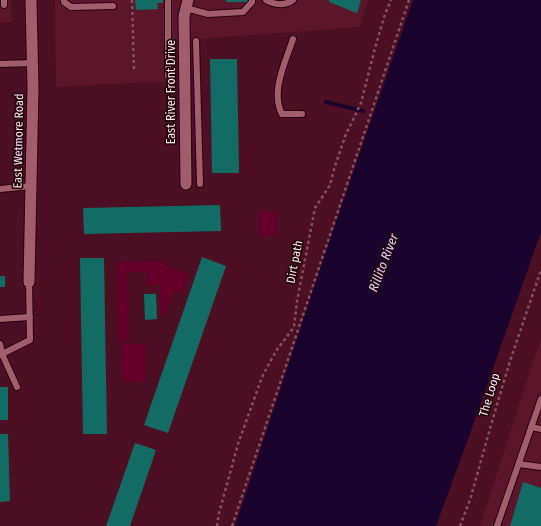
<!DOCTYPE html>
<html>
<head>
<meta charset="utf-8">
<style>
  body { margin:0 }
  canvas { display:block; background:#4c0f23 }
</style>
</head>
<body>
<canvas width="541" height="526"></canvas>
<script>
const ctx = document.querySelector('canvas').getContext('2d');
ctx.lineJoin = 'round';
function paint(path, color) { ctx.fillStyle = color; ctx.fill(path, 'evenodd'); }
function stroke(path, color, width, dash) { ctx.strokeStyle = color; ctx.lineWidth = width; ctx.lineCap = dash ? 'butt' : 'round'; ctx.setLineDash(dash || []); ctx.stroke(path); }
function label(font, color, halo, rows, align = 'center') {
  ctx.font = font + ' "Fira Sans Condensed",sans-serif'; ctx.lineWidth = 3.5; ctx.setLineDash([]); ctx.textBaseline = 'middle'; ctx.strokeStyle = halo; ctx.fillStyle = color; for (const [text, x, y, turn = 0] of rows) {
    ctx.save(); ctx.translate(x, y); ctx.rotate((+turn || 0) * Math.PI / 180); ctx.textAlign = isNaN(turn) ? turn : align; if (halo) ctx.strokeText(text, 0, 0); ctx.fillText(text, 0, 0); ctx.restore();
  }
}
const built = new Path2D(`
  M0,0H11L12,22H0Z
  M55,0H368L360,27L172,41L170,43L172,81L56,87Z
  M541,339V526H480L530,371Z`);
const green = new Path2D(`
  M258,211L277,212V235L259,237Z
  M167,261V266L188,274L182,293L174,290L164,317H161L160,285H147V272H127L129,341H118L117,262Z
  M122,343L146,344L145,382L121,381Z`);
const water = new Path2D(`
  M413,0H541V232L471,431L436,526H235L326,250Z`);
const stream = new Path2D(`
  M326,102L363,111`);
const building = new Path2D(`
  M135,0H163V3H157L158,9L136,10Z
  M226,0H248V2H226Z
  M329,0H361L357,13L329,2Z
  M210,59H237L239,173H212Z
  M220,205L221,231L84,234L83,208Z
  M202,257L226,266L168,433L144,425Z
  M80,258H104L107,434H83Z
  M0,276H5V287H0Z
  M144,294H156L157,319L145,320Z
  M0,387H8V420H0Z
  M0,434H8L10,501L0,502Z
  M135,443L156,450L130,526H106Z
  M523,482L541,488V526H510Z`);
const path = new Path2D(`
  M132,0L134,69
  M217,526L219,513L238,444L262,377L276,351L294,327L297,301L315,208L330,185L335,166L346,134L361,103L375,48L385,14L391,0
  M232,526L409,0
  M460,526L470,500L491,425L510,361L541,270`);
const service = new Path2D(`
  M64,0V2L71,7L113,6
  M168,0V76
  M266,0C274,5 285,6 293,0
  M4,5V0
  M186,8L208,14L243,12L252,2V0
  M293,39C286,61 270,91 282,114H302
  M196,41L200,184
  M0,64L33,63
  M0,189L31,186
  M0,319L30,317
  M0,344L2,354L17,387
  M0,355L30,340L29,282
  M531,427L541,429
  M519,464L541,467
  M497,526L541,399`);
const minor = new Path2D(`
  M186,184L184,16L188,0
  M29,282L33,88L31,0`);
const streetNames = [
  ["East River Front Drive",172,92,-90],
  ["East Wetmore Road",19,141,-89],
  ["Dirt path",295,262,-79],
  ["The Loop",490,395,-73]
];
const waterNames = [
  ["Rillito River",384,263,-69]
];
paint(built, '#5b162c');
paint(green, '#65002b');
paint(water, '#1a042d');
stroke(stream, '#1a042d', 4);
paint(building, '#126c64');
stroke(service, '#2a000e', 8);
stroke(minor, '#2a000e', 13);
stroke(path, '#845262', 2.5, [3, 3]);
stroke(service, '#a25d6d', 6);
stroke(minor, '#a25d6d', 11);
label('12px', '#ffe6eb', '#22080f', streetNames);
label('italic 13px', '#e1ccfa', '#22080f', waterNames);
</script>
</body>
</html>
